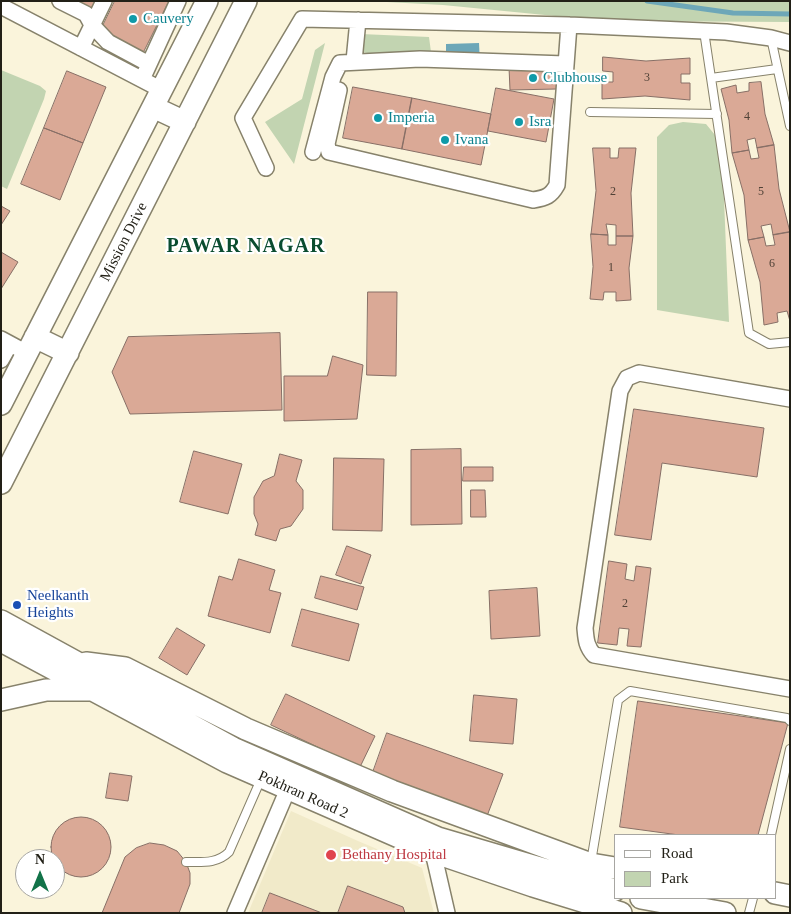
<!DOCTYPE html>
<html>
<head>
<meta charset="utf-8">
<style>
  body { margin:0 }
  #map { position:relative; width:791px; height:914px; overflow:hidden; background:#faf4db; font-family:Georgia,serif }
  canvas { display:block }
  .frame { position:absolute; inset:0; border:2px solid #222017; pointer-events:none }
  .legend { position:absolute; left:614px; top:834px; width:162px; height:65px; box-sizing:border-box; background:#fff; border:1px solid #a7a6a2; margin:0; padding:6px 9px; list-style:none; font-size:15px; color:#222017 }
  .legend li { display:flex; align-items:center; gap:10px; height:25px }
  .legend b { width:25px; border:1px solid #a7a6a2 }
  .north { position:absolute; left:15px; top:849px; width:50px; height:50px; box-sizing:border-box; background:#fff; border:1px solid #a7a6a2; border-radius:50%; rotate:0deg; font-size:14px; font-weight:700; line-height:20px; text-align:center; color:#222017 }
  .north::after { content:''; display:block; margin:auto; width:18px; height:22px; background:#127349; clip-path:polygon(50% 0,100% 100%,50% 72%,0 100%) }
</style>
</head>
<body>
<div id="map">
<canvas width="791" height="914"></canvas>
<div class="frame"></div>
<ul class="legend">
<li><b style="height:6px;background:#fff"></b>Road</li>
<li><b style="height:14px;background:#c2d4b1"></b>Park</li>
</ul>
<div class="north">N</div>
</div>
<script>
const ctx = document.querySelector('canvas').getContext('2d');
ctx.lineJoin = 'round';
function paint(path, color) { ctx.fillStyle = color; ctx.fill(path, 'evenodd'); }
function stroke(path, color, width, dash) { ctx.strokeStyle = color; ctx.lineWidth = width; ctx.lineCap = dash ? 'butt' : 'round'; ctx.setLineDash(dash || []); ctx.stroke(path); }
function label(font, color, halo, rows, align = 'center') {
  ctx.font = font + ' Georgia,serif'; ctx.lineWidth = 4.5; ctx.setLineDash([]); ctx.textBaseline = 'middle'; ctx.strokeStyle = halo; ctx.fillStyle = color; for (const [text, x, y, turn = 0] of rows) {
    ctx.save(); ctx.translate(x, y); ctx.rotate((+turn || 0) * Math.PI / 180); ctx.textAlign = isNaN(turn) ? turn : align; if (halo) ctx.strokeText(text, 0, 0); ctx.fillText(text, 0, 0); ctx.restore();
  }
}
const built = new Path2D(`
  M291,811L358,841L422,868L434,913H248Z`);
const green = new Path2D(`
  M368,1H790V22L606,21L443,5Z
  M361,34L429,37L433,67L399,58L361,52Z
  M325,43L294,164L265,122L302,99L315,50Z
  M1,70L40,86L46,91L44,99L7,189L1,186Z
  M683,122L706,124L715,135L722,150L729,322L657,310V137L669,125Z`);
const water = new Path2D(`
  M479,43L480,64L446,65V44Z`);
const stream = new Path2D(`
  M647,1L733,13L790,14`);
const building = new Path2D(`
  M70,1H95L91,11Z
  M115,1H169L143,53L100,32Z
  M603,57L646,61L690,58V74H681V83H690V100L645,96L602,99V82H613V72L603,71Z
  M556,66L557,89L510,90L509,67Z
  M67,71L106,87L83,143L44,128Z
  M761,82L765,114L774,145L757,148L755,138L747,140L749,150L732,153L729,120L721,89L736,85L737,93L749,91V83Z
  M353,87L412,98L402,149L343,138Z
  M496,88L554,99L546,142L488,131Z
  M412,98L491,114L481,165L402,149Z
  M44,128L83,143L60,200L21,184Z
  M774,145L779,189L790,232L773,235L771,224L761,226L764,237L748,240L744,195L732,153L749,150L751,159L759,158L757,148Z
  M593,148H610V158H618L619,148H636L631,193L633,236H616V225L606,224L608,235L591,234L596,191Z
  M1,206L10,211L1,225Z
  M790,232V321L787,311L777,313L778,322L764,325L760,282L748,240L764,237L766,246L775,245L773,235Z
  M591,234L608,235V245H616V236H633L629,268L631,300L616,301V292H604L603,300L590,299L593,267Z
  M1,252L18,262L1,289Z
  M368,292H397L396,376L367,375Z
  M280,333L282,410L130,414L112,372L128,337Z
  M333,356L363,365L357,419L284,421V376H327Z
  M634,409L764,428L757,477L662,463L651,540L615,535Z
  M461,449L462,524L411,525V450Z
  M194,451L242,464L228,514L180,502Z
  M280,454L302,460L296,481L303,490V509L291,526L280,529L276,541L255,535L258,524L254,514V497L263,481L274,476Z
  M334,458L384,459L382,531L333,530Z
  M464,467H493V481H463Z
  M471,490H485L486,517H471Z
  M347,546L371,555L361,584L336,575Z
  M239,559L275,570L269,590L281,593L270,633L208,616L219,576L232,580Z
  M609,561L627,564L625,579L634,581L636,566L651,568L641,647L627,646L629,629L619,628L617,645L598,643Z
  M321,576L364,587L357,610L315,598Z
  M537,588L540,636L491,639L489,591Z
  M302,609L359,624L349,661L292,646Z
  M177,628L205,645L187,675L159,658Z
  M286,694L375,736L360,767L271,725Z
  M474,695L517,699L513,744L470,741Z
  M638,701L788,723L758,835H679L620,827Z
  M387,733L503,774L487,816L372,775Z
  M110,773L132,776L128,801L106,798Z
  M51 847a30 30 0 1 1 60 0a30 30 0 1 1-60 0Z
  M150,843L164,845L177,851L186,862L190,873V884L179,913H102L125,857L136,848Z
  M348,886L403,907L405,913H338Z
  M270,893L322,913H262Z`);
const lane = new Path2D(`
  M704,31L749,333L769,344L790,342
  M771,38L790,126
  M711,78L777,69
  M590,112L717,114
  M771,835L790,749
  M186,862C202,862 217,864 229,852L261,779
  M591,862L618,700L630,691L787,718L790,721
  M749,913L753,898`);
const street = new Path2D(`
  M60,1L86,14L92,25L108,42L149,64
  M1,6L162,90
  M81,48L104,1
  M354,61L358,20
  M145,73L178,1
  M339,90L327,144L329,152L533,200C546,198 551,196 557,185L569,25
  M313,152L333,77L340,63L420,59L565,64
  M266,168L243,118L302,19L569,25L726,32L771,38L790,43
  M1,339L27,353
  M1,360L10,344
  M790,399L639,373L627,378L620,391L585,628C586,639 586,646 594,655L790,689
  M436,844L433,852L447,913
  M235,913L288,789`);
const secondary = new Path2D(`
  M153,107L185,122
  M35,337L68,353
  M1,404L207,1
  M1,483L246,1
  M1,621L233,748L438,838L615,890
  M1,641L227,762L433,852L533,886L621,913
  M86,663L125,668L246,729L392,791L591,864L615,868
  M1,700L46,690H89
  M775,893L790,896
  M641,898L725,913`);
const markers = [
  [133,19,5,"#0f9aa8"],
  [533,78,5,"#0f9aa8"],
  [378,118,5,"#0f9aa8"],
  [519,122,5,"#0f9aa8"],
  [445,140,5,"#0f9aa8"],
  [17,605,5,"#1a4fb4"],
  [331,855,6,"#e0444e"]
];
const numberNames = [
  ["3",647,78],
  ["4",747,117],
  ["2",613,192],
  ["5",761,192],
  ["6",772,264],
  ["1",611,268],
  ["2",625,604]
];
const cultureNames = [
  ["Cauvery",143,19],
  ["Clubhouse",543,78],
  ["Imperia",388,118],
  ["Isra",529,122],
  ["Ivana",455,140]
];
const streetNames = [
  ["Mission Drive",124,242,-63],
  ["Pokhran Road 2",303,795,24]
];
const transitNames = [
  ["Neelkanth",27,596],
  ["Heights",27,613]
];
const healthNames = [
  ["Bethany Hospital",342,855]
];
const districtNames = [
  ["PAWAR NAGAR",246,247]
];
paint(built, '#f1eac9');
paint(green, '#c2d4b1');
paint(water, '#6da7b8');
stroke(stream, '#6da7b8', 5);
paint(building, '#daa996');
stroke(building, '#876f66', 1);
stroke(lane, '#87826b', 10);
stroke(street, '#87826b', 18);
stroke(secondary, '#87826b', 24);
stroke(lane, '#fff', 8);
stroke(street, '#fff', 15);
stroke(secondary, '#fff', 21);
for (const [x, y, r, color] of markers) { const dot = new Path2D(); dot.arc(x, y, r, 0, 2 * Math.PI); ctx.fillStyle = color; ctx.fill(dot); stroke(dot, '#fff', 2); }
label('12px', '#504237', null, numberNames);
label('15px', '#0d838f', '#fff', cultureNames, 'left');
label('15px', '#222017', '#fff', streetNames);
label('15px', '#164399', '#fff', transitNames, 'left');
label('15px', '#be3a42', '#fff', healthNames, 'left');
ctx.letterSpacing = '1px';
label('bold 20px', '#0a4c2f', '#fff', districtNames);
ctx.letterSpacing = '0px';
</script>
</body>
</html>
